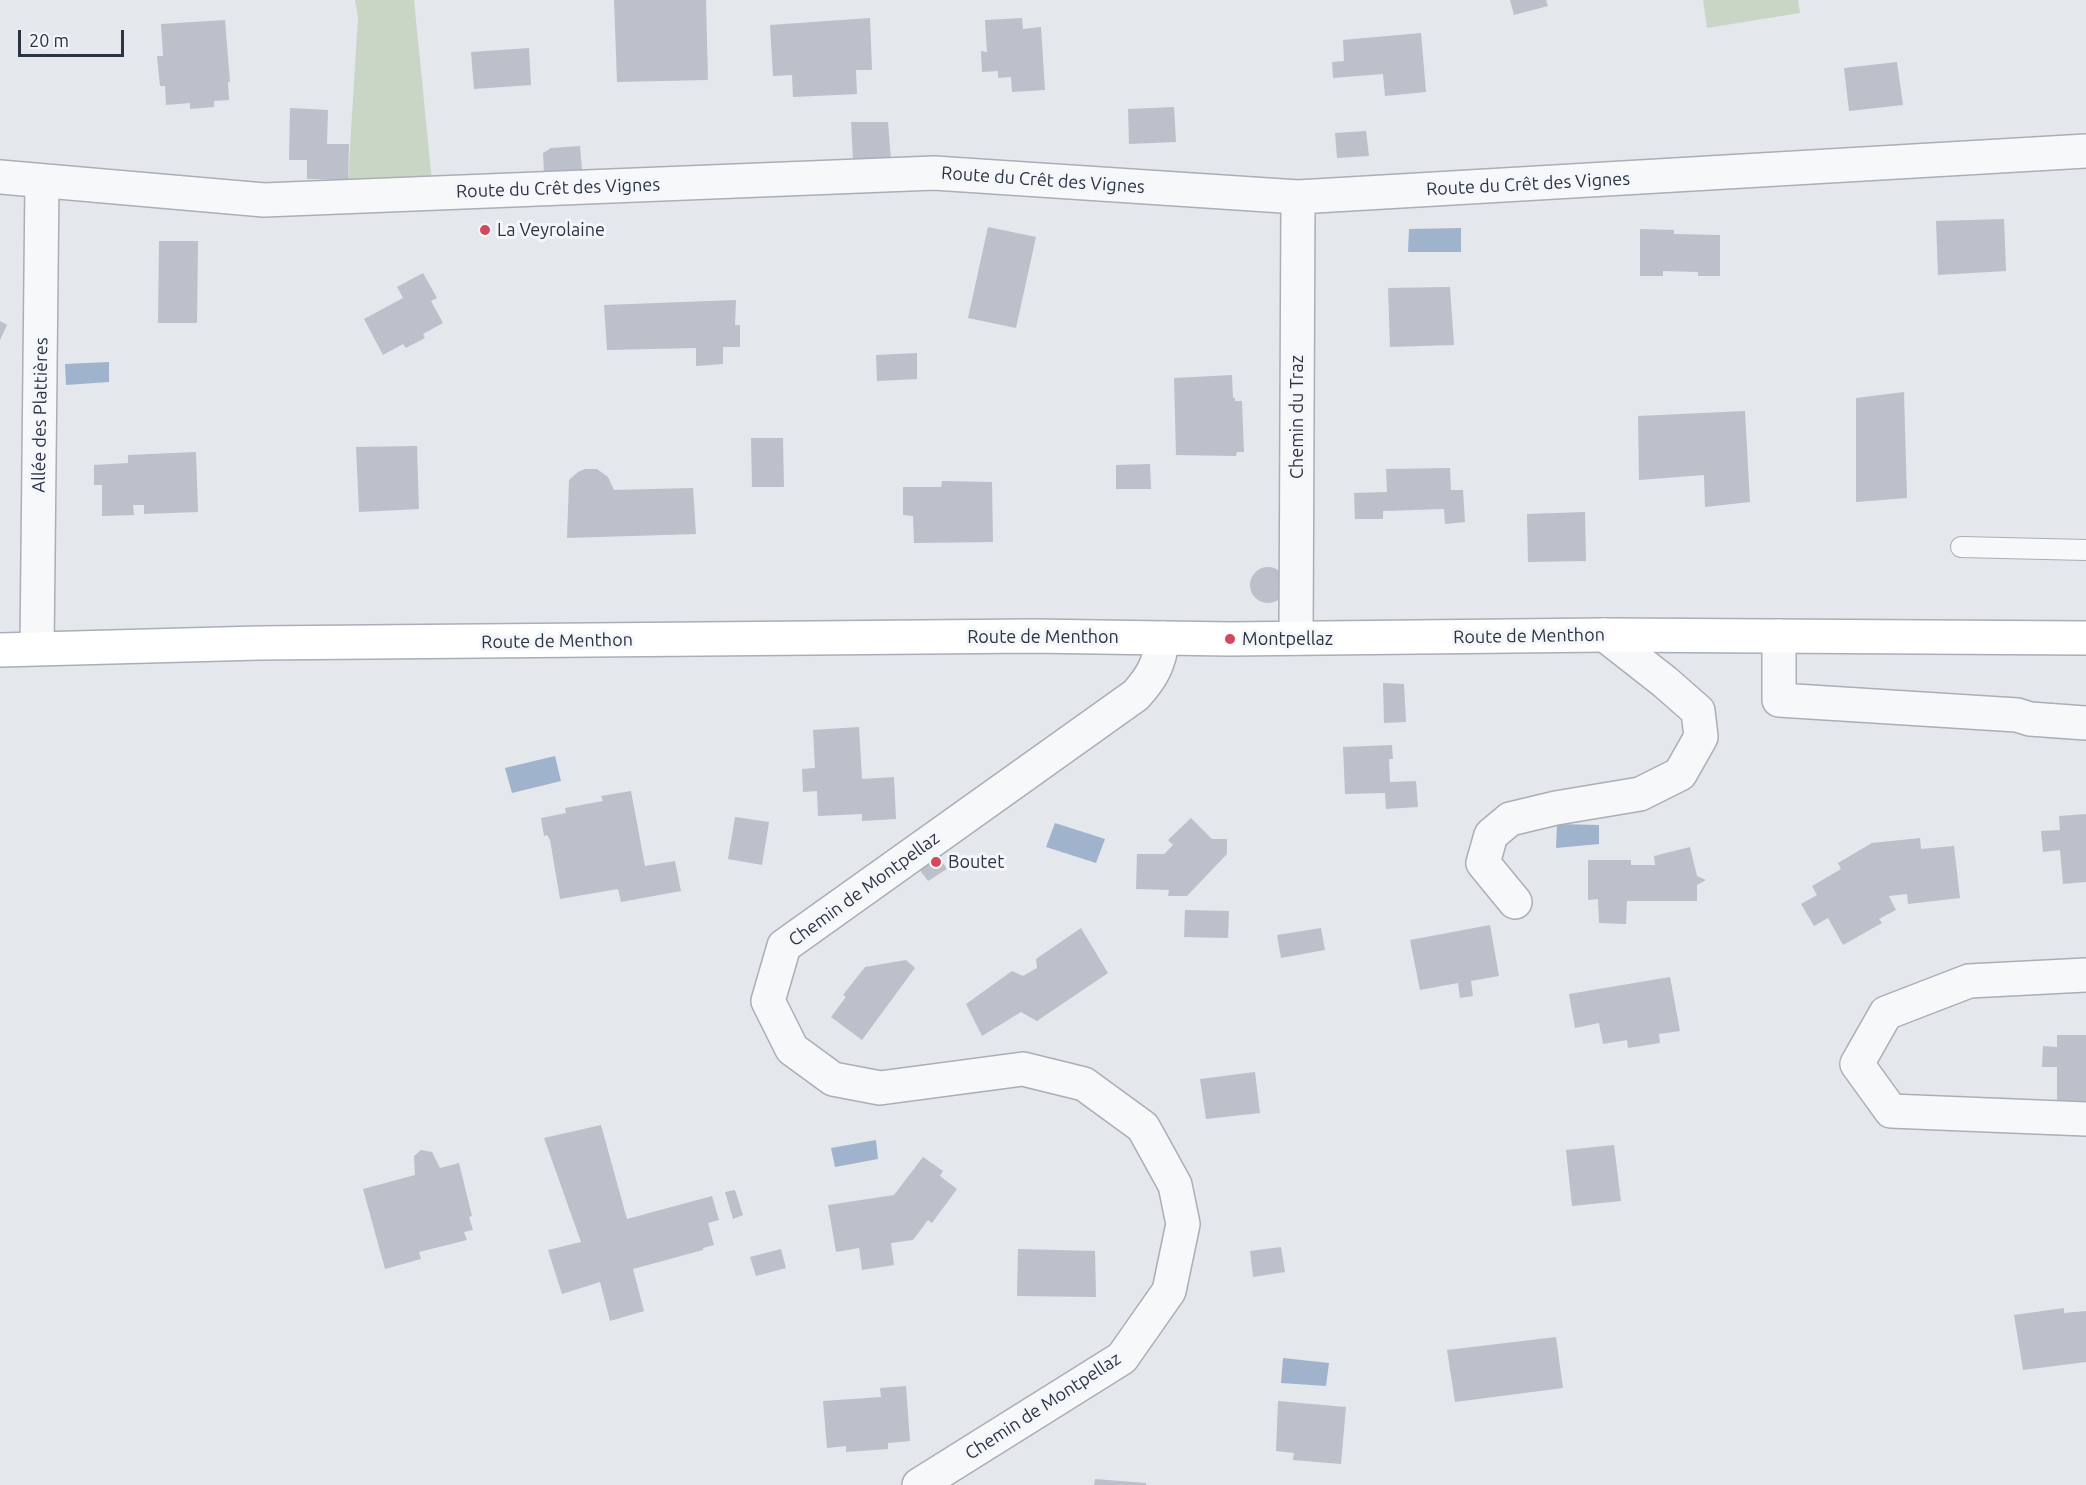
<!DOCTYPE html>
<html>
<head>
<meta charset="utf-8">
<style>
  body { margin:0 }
  #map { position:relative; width:2086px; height:1485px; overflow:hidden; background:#e4e7ec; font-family:Ubuntu,sans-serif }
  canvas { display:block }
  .scale { position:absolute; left:18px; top:30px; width:106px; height:27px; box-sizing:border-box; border:3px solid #2b3445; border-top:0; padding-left:8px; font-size:18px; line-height:21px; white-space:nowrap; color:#2b3445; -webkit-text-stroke:4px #f4f6f9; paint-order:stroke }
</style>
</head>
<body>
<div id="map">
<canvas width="2086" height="1485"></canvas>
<div class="scale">20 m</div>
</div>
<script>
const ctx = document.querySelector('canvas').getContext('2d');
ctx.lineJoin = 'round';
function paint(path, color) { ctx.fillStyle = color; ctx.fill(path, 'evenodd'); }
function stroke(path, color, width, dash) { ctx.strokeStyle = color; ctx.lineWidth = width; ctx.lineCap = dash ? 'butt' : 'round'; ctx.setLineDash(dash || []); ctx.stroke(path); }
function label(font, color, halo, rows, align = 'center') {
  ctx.font = font + ' Ubuntu,sans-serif'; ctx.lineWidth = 6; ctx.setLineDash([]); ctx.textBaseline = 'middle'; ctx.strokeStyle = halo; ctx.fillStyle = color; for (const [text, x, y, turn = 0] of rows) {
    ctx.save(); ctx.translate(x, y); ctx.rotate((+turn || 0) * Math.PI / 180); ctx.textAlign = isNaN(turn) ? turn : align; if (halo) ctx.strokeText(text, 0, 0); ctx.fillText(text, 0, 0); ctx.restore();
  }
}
const green = new Path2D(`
  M355,0H414L432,182L348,180L358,17Z
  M1703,0H1798L1800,13L1707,28Z`);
const water = new Path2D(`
  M1461,228V252H1408L1409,229Z
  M109,362V382L66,385L65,364Z
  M555,756L561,781L512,793L505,768Z
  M1055,823L1105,839L1096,863L1046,847Z
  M1557,824L1599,825V844L1556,848Z
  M876,1140L878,1159L835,1167L831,1148Z
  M1283,1358L1329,1363L1326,1386L1281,1383Z`);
const building = new Path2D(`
  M614,0H706L708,80L617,82Z
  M1510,0H1546L1548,6L1514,15Z
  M870,18L872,70H856L857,94L793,97L792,75L773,76L770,25Z
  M1022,18L1023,29L1041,27L1045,90L1012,92L1011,77L998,78V71L982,72L981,51L987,52L985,20Z
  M225,20L230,82H228L229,100L214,101V107L190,109V103L166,105L165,86H160L157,56H163L161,24Z
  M1421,33L1426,92L1385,96L1383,74L1333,78L1332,62L1344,61L1343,40Z
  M529,48L531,85L474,89L471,52Z
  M1897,62L1903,105L1849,111L1844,68Z
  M1174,107L1176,142L1129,144L1128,109Z
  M290,108L328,110L327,144H349L348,180L307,179V160H289Z
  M851,122H888L891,160L853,161Z
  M1366,131L1369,156L1337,158L1335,133Z
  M580,146L582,170L544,174L543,153L551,148Z
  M2004,219L2006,271L1938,275L1936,221Z
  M988,227L1036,237L1016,328L968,318Z
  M1640,229L1674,230V234L1720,235V276H1698V272L1663,271V276H1640Z
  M159,241H198L197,323H158Z
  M423,273L437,298L431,301L443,323L423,334L425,338L406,348L403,344L383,355L364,319L403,298L397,287Z
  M1450,287L1454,345L1390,347L1388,288Z
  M736,300L735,325H740V347H723V364L696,366V348L607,350L604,305Z
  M0,321L7,325L0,340Z
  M917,353V379L877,381L876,355Z
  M1232,375L1233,398H1235V401H1242L1244,452H1237L1236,456L1176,455L1174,378Z
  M1904,392L1907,498L1856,502V398Z
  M1745,411L1750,502L1705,507L1704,475L1639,480L1638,416Z
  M751,438H783L784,487H752Z
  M417,446L419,509L359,512L356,447Z
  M196,452L198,512L144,514V505H133L134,515L102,516V485H94V465L128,463V455Z
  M1150,464L1151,489H1116V465Z
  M1450,468L1451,490H1463L1465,522L1445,524L1444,509L1383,511V519H1355L1354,493L1387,492L1386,469Z
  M585,469H597L608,477L614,490L693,488L696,534L567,538L569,480L578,472Z
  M942,481L992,482L993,542L914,543L913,516L903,515V487H941Z
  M1585,512L1586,561L1528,562L1527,514Z
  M1250 585a18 18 0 1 1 36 0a18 18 0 1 1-36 0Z
  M1383,683L1404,684L1406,722L1384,723Z
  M859,727L862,779L894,777L896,819L862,821V814L818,816L817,791L803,792L802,769L815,768L813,730Z
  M1392,745L1393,759H1389L1390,782L1416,781L1418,807L1386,809L1385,793L1345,794L1343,747Z
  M631,791L645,866L675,861L681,891L621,902L618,889L560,899L550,840L547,835L544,836L541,818L566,813L565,808L603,801L601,796Z
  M2086,814V882L2063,884L2060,850L2043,852L2041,831L2060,830L2059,816Z
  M735,817L769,822L762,865L728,859Z
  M1191,818L1212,839H1227V854L1187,896H1168L1169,890L1136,889L1137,854H1164L1173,845L1168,840Z
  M1920,838L1921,849L1954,846L1960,898L1908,904L1907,894L1889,896L1896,910L1879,919L1882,923L1843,945L1828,918L1814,926L1801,904L1817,895L1812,886L1841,869L1838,863L1872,843Z
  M1690,847L1697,876L1706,880L1697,885V901H1627L1626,924L1599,923L1598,899L1588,900V860H1631V865H1655L1654,856Z
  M938,856L947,869L928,881L919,869Z
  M1185,910L1229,911L1228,938L1184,937Z
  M1490,925L1499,976L1471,981L1473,996L1460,998L1458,983L1420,990L1410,940Z
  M1081,928L1108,973L1037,1021L1021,1012L982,1036L966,1004L1012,971L1023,976L1037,968L1036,959Z
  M1321,928L1325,950L1281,958L1277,935Z
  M906,960L915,968L862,1040L831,1017L846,997L843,995L865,967Z
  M1670,977L1680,1031L1659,1034L1660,1043L1628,1048L1627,1040L1603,1044L1599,1023L1575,1028L1569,994Z
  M2057,1035H2086V1103L2057,1102V1067H2042L2043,1046L2057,1047Z
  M1255,1072L1260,1113L1206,1119L1200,1079Z
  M601,1125L627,1219L712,1196L719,1220L708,1223L714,1245L703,1248V1250L633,1269L644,1311L610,1321L600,1282L562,1294L548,1250L581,1242L544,1138Z
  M1614,1145L1621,1201L1572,1206L1566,1150Z
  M421,1150L432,1152L440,1168L459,1163L472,1216L469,1217L473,1230L464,1232L467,1240L419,1252L421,1259L385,1269L363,1189L415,1175L414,1156Z
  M923,1157L943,1171L940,1176L957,1189L932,1223L928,1220L913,1240L891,1243L894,1265L862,1270L859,1248L836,1252L828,1205L894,1195Z
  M735,1190L743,1215L733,1219L725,1192Z
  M1281,1247L1285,1272L1253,1277L1250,1251Z
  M781,1249L786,1268L756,1276L750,1257Z
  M1018,1249L1095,1251L1096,1297L1017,1296Z
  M2064,1308V1313L2086,1311V1362L2023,1370L2014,1315Z
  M1556,1337L1563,1388L1455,1402L1447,1350Z
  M906,1386L910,1441L888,1443V1449L846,1452V1446L827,1448L823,1401L881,1397L880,1388Z
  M1278,1401L1346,1407L1341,1464L1293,1460L1294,1453L1276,1451Z
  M1095,1479L1146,1483V1485H1094Z`);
const lane = new Path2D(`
  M1961,547L2086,550`);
const street = new Path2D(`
  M0,177L264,200L934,173L1298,197L2086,151
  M1779,636V700L2017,715L2030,719L2086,723
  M1296,638L1298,197
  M37,648L42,181
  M1515,902L1483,863L1491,835L1510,819L1556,808L1640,794L1680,774L1701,737L1698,711L1665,682L1605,635
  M2086,975L1969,981L1886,1013L1857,1064L1891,1111L2086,1119
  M919,1485L1122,1358L1169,1291L1183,1224L1175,1185L1143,1127L1084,1084L1023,1069L880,1088L833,1079L792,1049L768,1001L784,946L1136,695C1153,676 1159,664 1163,638`);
const secondary = new Path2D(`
  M0,650L259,643L1033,636L1230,639L1605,635L2086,638`);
const markers = [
  [485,230,6,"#d1495b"],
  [1230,639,6,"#d1495b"],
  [936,862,6,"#d1495b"]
];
const streetNames = [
  ["Route du Crêt des Vignes",1043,180,4],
  ["Route du Crêt des Vignes",1528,184,-3],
  ["Route du Crêt des Vignes",558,188,-2],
  ["Allée des Plattières",40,415,-89],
  ["Chemin du Traz",1297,417,-90],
  ["Route de Menthon",1529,636,-1],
  ["Route de Menthon",1043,637],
  ["Route de Menthon",557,641,-1],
  ["Chemin de Montpellaz",864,889,-36],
  ["Chemin de Montpellaz",1043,1406,-33]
];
const poiNames = [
  ["La Veyrolaine",497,230],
  ["Montpellaz",1242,639],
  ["Boutet",948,862]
];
paint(green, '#c9d6c5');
paint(water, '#9fb4cc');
paint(building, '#bbc0ca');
stroke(lane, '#a9aeb7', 22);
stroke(street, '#a9aeb7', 36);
stroke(secondary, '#a9aeb7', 36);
stroke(lane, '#f7f8fa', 20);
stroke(street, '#f7f8fa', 33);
stroke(secondary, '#fff', 33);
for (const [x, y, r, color] of markers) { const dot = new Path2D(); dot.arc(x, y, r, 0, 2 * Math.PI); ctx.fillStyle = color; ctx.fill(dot); stroke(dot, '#f4f6f9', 2); }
label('18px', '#2b3445', '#f4f6f9', streetNames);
label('18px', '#2b3445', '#f4f6f9', poiNames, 'left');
</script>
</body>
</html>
